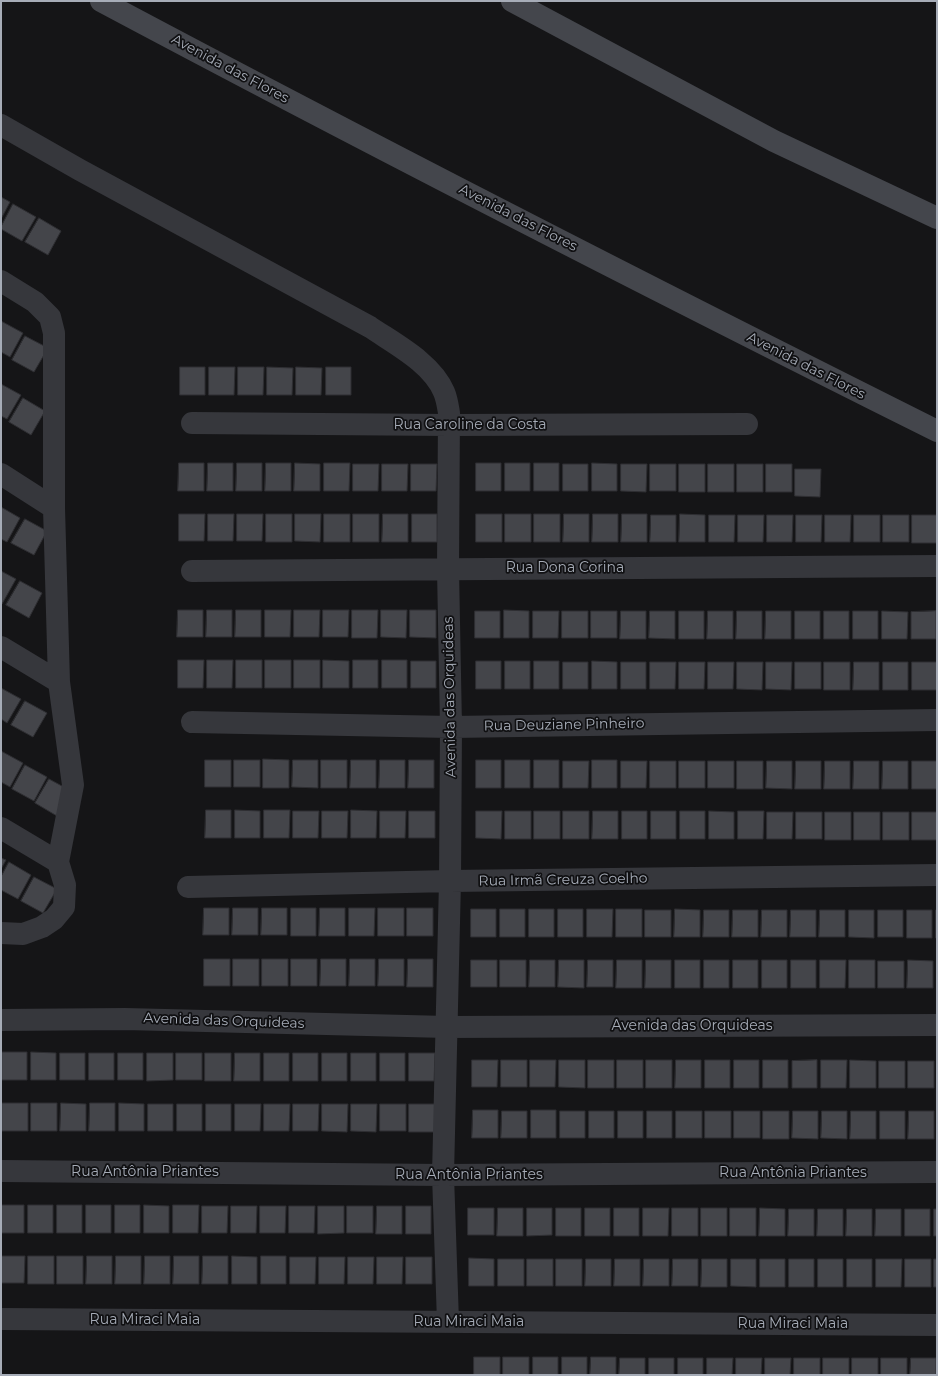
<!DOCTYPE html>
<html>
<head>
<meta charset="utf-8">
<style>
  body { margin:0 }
  #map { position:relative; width:938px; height:1376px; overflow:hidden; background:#151517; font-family:Montserrat,sans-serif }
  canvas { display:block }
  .frame { position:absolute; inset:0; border:2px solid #a6acb7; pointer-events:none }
</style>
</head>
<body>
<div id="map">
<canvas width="938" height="1376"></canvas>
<div class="frame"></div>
</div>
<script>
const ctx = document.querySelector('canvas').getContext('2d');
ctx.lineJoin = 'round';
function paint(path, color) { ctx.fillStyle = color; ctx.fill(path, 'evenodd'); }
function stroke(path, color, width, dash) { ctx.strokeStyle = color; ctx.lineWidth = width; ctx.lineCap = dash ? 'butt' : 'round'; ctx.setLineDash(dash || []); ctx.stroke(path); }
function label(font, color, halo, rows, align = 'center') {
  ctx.font = font + ' Montserrat,sans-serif'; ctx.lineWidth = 3.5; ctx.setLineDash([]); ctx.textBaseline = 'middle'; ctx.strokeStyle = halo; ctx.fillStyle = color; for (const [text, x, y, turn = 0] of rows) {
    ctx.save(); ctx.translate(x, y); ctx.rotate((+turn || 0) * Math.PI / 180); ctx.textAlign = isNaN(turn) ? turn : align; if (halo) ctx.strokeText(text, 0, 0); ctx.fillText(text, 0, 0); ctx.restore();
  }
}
const building = new Path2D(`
  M1,197L10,202L1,219Z
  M13,204L36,217L22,241L1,229V227Z
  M39,218L61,231L48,255L25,242Z
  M1,321L23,333L10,357L1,352Z
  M25,336L48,348L34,372L12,360Z
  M180,367H205V395H180Z
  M209,367H235L234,395H209Z
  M238,367H264L263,395H238Z
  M267,367L293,368L292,395H267Z
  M296,367L322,368L321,395H296Z
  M326,367H351V395H326Z
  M1,384L21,395L7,419L1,416Z
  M23,398L45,411L31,435L9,422Z
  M179,463H204V491H178Z
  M208,463H233V491H207Z
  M237,463H262V491H236Z
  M266,463H291V491H265Z
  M295,463L320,464V491H294Z
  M324,463H350L349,491H324Z
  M476,463H501V491H476Z
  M505,463H530V491H505Z
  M534,463H559V491H534Z
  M592,463L617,464V491H592Z
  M353,464H379L378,491H353Z
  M382,464H408L407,491H382Z
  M411,464H437L436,491H411Z
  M563,464H588V491H563Z
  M621,464H647L646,492L621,491Z
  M650,464H676V491H650Z
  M679,464H705V492H679Z
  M708,464H734V492H708Z
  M737,464H763V492H737Z
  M766,464H792V492H766Z
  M795,469H821L820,497L795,496Z
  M1,507L20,518L7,542L1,539Z
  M179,514H205L204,541H179Z
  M208,514H234L233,541H208Z
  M237,514H263L262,541H237Z
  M266,514H292V542H266Z
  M295,514H321L320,542L295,541Z
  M324,514H350V542H324Z
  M353,514H379V542H353Z
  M383,514H408V542H382Z
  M412,514H437V542H412Z
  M476,514H502V542H476Z
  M505,514H531V542H505Z
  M534,514H560V542H534Z
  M564,514H589V542H563Z
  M593,514H618V542H592Z
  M622,514H647V542H621Z
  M680,514L705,515V542H679Z
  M651,515H676V542H650Z
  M709,515H735L734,542H709Z
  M738,515H764L763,542H738Z
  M767,515H793L792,542H767Z
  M796,515H822L821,542H796Z
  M825,515H851L850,542H825Z
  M854,515H880V542H854Z
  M883,515H909V542H883Z
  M912,515H937V543H912Z
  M25,519L47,531L34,555L11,543Z
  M1,571L16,579L2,604L1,603Z
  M20,581L42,593L29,618L6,605Z
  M178,610H203V637H177Z
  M207,610H232V637H206Z
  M236,610H261V637H235Z
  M265,610H291L290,637H265Z
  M294,610H320L319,637H294Z
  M323,610H349L348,637H323Z
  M352,610H378L377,638H352Z
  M381,610H407L406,638L381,637Z
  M410,610H436V638L410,637Z
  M504,610L529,611V638H504Z
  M475,611H500V638H475Z
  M533,611H559L558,638H533Z
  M562,611H588V638H562Z
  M591,611H617V638H591Z
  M621,611H646V639H620Z
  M650,611H675V639L649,638Z
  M679,611H704V639H679Z
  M708,611H733V639H707Z
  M737,611H762V639H736Z
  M766,611H791V639H765Z
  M795,611H820V639H795Z
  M824,611H849V639H824Z
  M853,611H878V639H853Z
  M882,611L908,612L907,639H882Z
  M936,611V639H911V612Z
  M178,660H204L203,688H178Z
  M207,660H233L232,688H207Z
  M236,660H262V688H236Z
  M265,660H291V688H265Z
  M294,660H320V688H294Z
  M323,660L349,661V688H323Z
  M353,660H378V688H353Z
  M382,660H407V688H382Z
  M411,661H436V688H411Z
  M476,661H501V689H476Z
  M505,661H530V689H505Z
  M534,661H559V689H534Z
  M592,661L617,662V689H592Z
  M563,662H588V689H563Z
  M621,662H646V689H621Z
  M650,662H676L675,689H650Z
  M679,662H705L704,689H679Z
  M708,662H734L733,689H708Z
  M737,662H763L762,690L737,689Z
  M766,662H792L791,690L766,689Z
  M795,662H821V689H795Z
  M824,662H850V690H824Z
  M854,662H879V690H853Z
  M883,662H908V690H883Z
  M912,662H937V690H912Z
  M1,688L21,699L7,723L1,719Z
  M25,701L47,713L33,737L11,725Z
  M1,751L23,763L10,787L1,782Z
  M263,759L289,760V788H263Z
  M205,760H231V787H205Z
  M234,760H260V787H234Z
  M293,760H318V788L292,787Z
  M321,760H347V788H321Z
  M351,760H376V788H350Z
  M380,760H405V788H379Z
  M409,760H434V788H408Z
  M476,760H501V788H476Z
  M505,760H530V788H505Z
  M534,760H559V788H534Z
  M592,760H617V788H592Z
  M563,761H589L588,788H563Z
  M621,761H647L646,788H621Z
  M650,761H676V788H650Z
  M679,761H705V788H679Z
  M708,761H734V788H708Z
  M737,761H763V789H737Z
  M767,761H792V789L766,788Z
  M796,761H821V789H795Z
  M825,761H850V789H824Z
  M854,761H879V789H853Z
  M883,761H908V789H882Z
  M912,761H937V789H912Z
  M25,765L47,777L34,801L12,789Z
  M49,779L71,791L57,816L35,803Z
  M206,810H231V838H205Z
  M235,810L260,811V838H235Z
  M264,810H290L289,838H264Z
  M351,810L377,811L376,838H351Z
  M293,811H319L318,838H293Z
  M322,811H348L347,838H322Z
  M380,811H406L405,838H380Z
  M409,811H435V838H409Z
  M476,811H502L501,839L476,838Z
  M505,811H531V839H505Z
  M534,811H560V839H534Z
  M563,811H589V839H563Z
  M593,811H618V839H592Z
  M622,811H647V839H622Z
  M651,811H676V839H651Z
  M680,811H705V839H680Z
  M709,811L734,812V839H709Z
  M738,811H764L763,839H738Z
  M767,812H793L792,839H767Z
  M796,812H822V839H796Z
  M825,812H851V840H825Z
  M854,812H880V840H854Z
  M883,812H909V840H883Z
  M912,812H937V840H912Z
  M1,858L6,860L1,869Z
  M9,862L31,875L18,899L1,890V877Z
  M34,877L57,889L43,913L21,901Z
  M204,908H229V935H203Z
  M233,908H258V935H232Z
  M262,908H287V935H261Z
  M291,908H316V936H291Z
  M320,908H345V936H319Z
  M349,908H375L374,936H349Z
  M378,908H404V936H378Z
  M407,908H433V936H407Z
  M471,909H496V937H471Z
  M500,909H525V937H500Z
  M529,909H554V937H529Z
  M558,909H583V937H558Z
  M587,909H613L612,937H587Z
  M616,909H642V937H616Z
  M675,909L700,910V937H674Z
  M645,910H671V937H645Z
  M704,910H729V937H703Z
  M733,910H758V937H732Z
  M762,910H787V937H761Z
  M791,910H816V937H790Z
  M820,910H845V937H819Z
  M849,910H874V938L849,937Z
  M878,910H903V937H878Z
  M907,910H932V938H907Z
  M936,910H937V938H936Z
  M204,959H230V986H204Z
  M233,959H259V986H233Z
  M262,959H288V986H262Z
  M291,959H317V986H291Z
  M321,959H346V986H320Z
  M350,959H375V986H349Z
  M379,959H404V986H378Z
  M408,959H433V987H407Z
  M471,960H497V987H471Z
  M500,960H526V987H500Z
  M530,960H555V987H529Z
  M559,960H584V988L558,987Z
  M588,960H613V987H587Z
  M617,960H642V988H616Z
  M646,960H671V988H645Z
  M675,960H700V988H675Z
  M704,960H729V988H704Z
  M733,960H758V988H733Z
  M762,960H787V988H762Z
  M791,960H816V988H791Z
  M820,960H846L845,988H820Z
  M849,960H875V988H849Z
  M908,960L933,961V988H907Z
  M878,961H904V988H878Z
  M2,1052H27V1080H2Z
  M31,1052L56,1053V1080H31Z
  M60,1053H85V1080H60Z
  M89,1053H114V1080H89Z
  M118,1053H143V1080H118Z
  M147,1053H173V1080L147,1081Z
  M176,1053H202V1080H176Z
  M205,1053H231V1081H205Z
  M235,1053H260V1081H234Z
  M264,1053H289V1081H264Z
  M293,1053H318V1081H293Z
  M322,1053H347V1081H322Z
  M351,1053H376V1081H351Z
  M380,1053H405V1081H380Z
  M409,1053H435L434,1081H409Z
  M472,1060H498L497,1087H472Z
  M501,1060H527V1087H501Z
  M530,1060H556L555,1087H530Z
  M559,1060H585V1088L559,1087Z
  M588,1060H614V1088H588Z
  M617,1060H643V1088H617Z
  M646,1060H672V1088H646Z
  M676,1060H701V1088H675Z
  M705,1060H730V1088H705Z
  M734,1060H759V1088H734Z
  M763,1060H788V1088H763Z
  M817,1060V1088H792V1061Z
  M821,1060H847L846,1088H821Z
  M850,1060L876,1061V1088H850Z
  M879,1061H905V1088H879Z
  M908,1061H934V1088H908Z
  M2,1103H28V1131H2Z
  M31,1103H57V1131H31Z
  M61,1103L86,1104V1131H60Z
  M90,1103H115V1131H89Z
  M119,1103L144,1104V1131H119Z
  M148,1104H173V1131H148Z
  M177,1104H202V1131H177Z
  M206,1104H231V1131H206Z
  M235,1104H261L260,1131H235Z
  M264,1104H290L289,1131H264Z
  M293,1104H319L318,1131H293Z
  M322,1104H348L347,1132L322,1131Z
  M351,1104H377L376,1132L351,1131Z
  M380,1104H406V1131H380Z
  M409,1104H435V1132H409Z
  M473,1110H498V1138H472Z
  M531,1110H556V1138H531Z
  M502,1111H527V1138H501Z
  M560,1111H585V1138H560Z
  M589,1111H614V1138H589Z
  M618,1111H643V1138H618Z
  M647,1111H672V1138H647Z
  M676,1111H702V1138H676Z
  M705,1111H731V1138H705Z
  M734,1111H760V1138H734Z
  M763,1111H789V1139H763Z
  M793,1111H818V1139L792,1138Z
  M822,1111H847V1139L821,1138Z
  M851,1111H876V1139H850Z
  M880,1111H905V1139H880Z
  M909,1111H934V1139H908Z
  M1,1205H24V1233H1Z
  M28,1205H53V1233H28Z
  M57,1205H82V1233H57Z
  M86,1205H111V1233H86Z
  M115,1205H140V1233H115Z
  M144,1205L169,1206V1233H144Z
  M173,1205H199L198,1233H173Z
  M202,1206H228L227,1233H202Z
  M231,1206H257L256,1233H231Z
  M260,1206H286L285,1233H260Z
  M289,1206H315L314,1233H289Z
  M318,1206H344V1233L318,1234Z
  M347,1206H373V1233H347Z
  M377,1206H402V1234H376Z
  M406,1206H431V1234H406Z
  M468,1208H494V1235H468Z
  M498,1208H523V1236H497Z
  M527,1208H552V1235L527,1236Z
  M556,1208H581V1236H556Z
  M585,1208H610V1236H585Z
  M614,1208H639V1236H614Z
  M643,1208H669L668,1236H643Z
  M672,1208H698V1236H672Z
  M701,1208H727V1236H701Z
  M730,1208H756V1236H730Z
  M760,1208L785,1209V1236H759Z
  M789,1209H814V1236H788Z
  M818,1209H843V1236H817Z
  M847,1209H872V1236H846Z
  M876,1209H901V1236H875Z
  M905,1209H930V1236H905Z
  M934,1209H937V1236H934Z
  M1,1256H25L24,1283H1Z
  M28,1256H54V1284H28Z
  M57,1256H83V1284H57Z
  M87,1256H112V1284H86Z
  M116,1256H141V1284H115Z
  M145,1256H170V1284H144Z
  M174,1256H199V1284H173Z
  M203,1256H228V1284H202Z
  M232,1256L257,1257V1284H232Z
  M261,1256H286V1284H261Z
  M290,1257H316L315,1284H290Z
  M319,1257H345L344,1284H319Z
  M348,1257H374L373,1284H348Z
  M377,1257H403L402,1284H377Z
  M406,1257H432V1284H406Z
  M469,1258L494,1259V1286H469Z
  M498,1259H524V1286H498Z
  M527,1259H553V1286H527Z
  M556,1259H582V1286H556Z
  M586,1259H611V1286H585Z
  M615,1259H640V1286H614Z
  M644,1259H669V1286H643Z
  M673,1259H698V1286H672Z
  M702,1259H727V1287H701Z
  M731,1259H756V1287L731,1286Z
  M760,1259H785V1287H760Z
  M789,1259H814V1287H789Z
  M818,1259H843V1287H818Z
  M847,1259H872V1287H847Z
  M876,1259H902L901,1287H876Z
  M905,1259H931V1287H905Z
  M934,1259H937V1287H934Z
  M474,1357H500V1375H474Z
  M503,1357H529V1375H503Z
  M533,1357H558V1375H533Z
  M562,1357H587V1375H562Z
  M591,1357H616V1375H590Z
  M620,1358H645V1375H619Z
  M649,1358H674V1375H649Z
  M678,1358H703V1375H678Z
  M707,1358H733L732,1375H707Z
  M736,1358H762L761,1375H736Z
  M765,1358H791L790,1375H765Z
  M794,1358H820V1375H794Z
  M823,1358H849V1375H823Z
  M852,1358H878V1375H852Z
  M881,1358H907V1375H881Z
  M911,1358H936V1375H910Z`);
const minor = new Path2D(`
  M1,125L80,170L370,327C395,344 432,363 444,392C447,399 448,407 449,413L448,569L451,727L450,881L443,1175L448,1322
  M1,281L35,302L50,317L54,333V508L59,682L73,785L58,862L65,885L64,907L54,919L42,927L23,934L1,933
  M192,423L449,425L747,424
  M1,474L54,508
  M192,571L937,566
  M1,647L59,682
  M192,722L451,727L937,720
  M1,828L58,862
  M188,887L450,881L937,875
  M1,1020L125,1019L447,1027L937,1025
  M1,1171L443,1175L937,1172
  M1,1319L937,1325`);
const secondary = new Path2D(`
  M101,1C377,148 657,291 937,431
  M512,1L774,141L937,218`);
const streetNames = [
  ["Avenida das Flores",230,69,28],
  ["Avenida das Flores",518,218,27],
  ["Avenida das Flores",806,366,27],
  ["Rua Caroline da Costa",470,425],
  ["Rua Dona Corina",565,568],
  ["Avenida das Orquideas",450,697,-91],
  ["Rua Deuziane Pinheiro",564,725,-1],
  ["Rua Irmã Creuza Coelho",563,880,-1],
  ["Avenida das Orquideas",224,1021,2],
  ["Avenida das Orquideas",692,1026],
  ["Rua Antônia Priantes",145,1172],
  ["Rua Antônia Priantes",793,1173],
  ["Rua Antônia Priantes",469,1175],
  ["Rua Miraci Maia",145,1320],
  ["Rua Miraci Maia",469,1322],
  ["Rua Miraci Maia",793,1324]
];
paint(building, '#44454a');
stroke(building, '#2f2f33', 1);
stroke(minor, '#36373c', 22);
stroke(secondary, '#44464c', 22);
label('14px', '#a6acb7', '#101012', streetNames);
</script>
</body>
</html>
